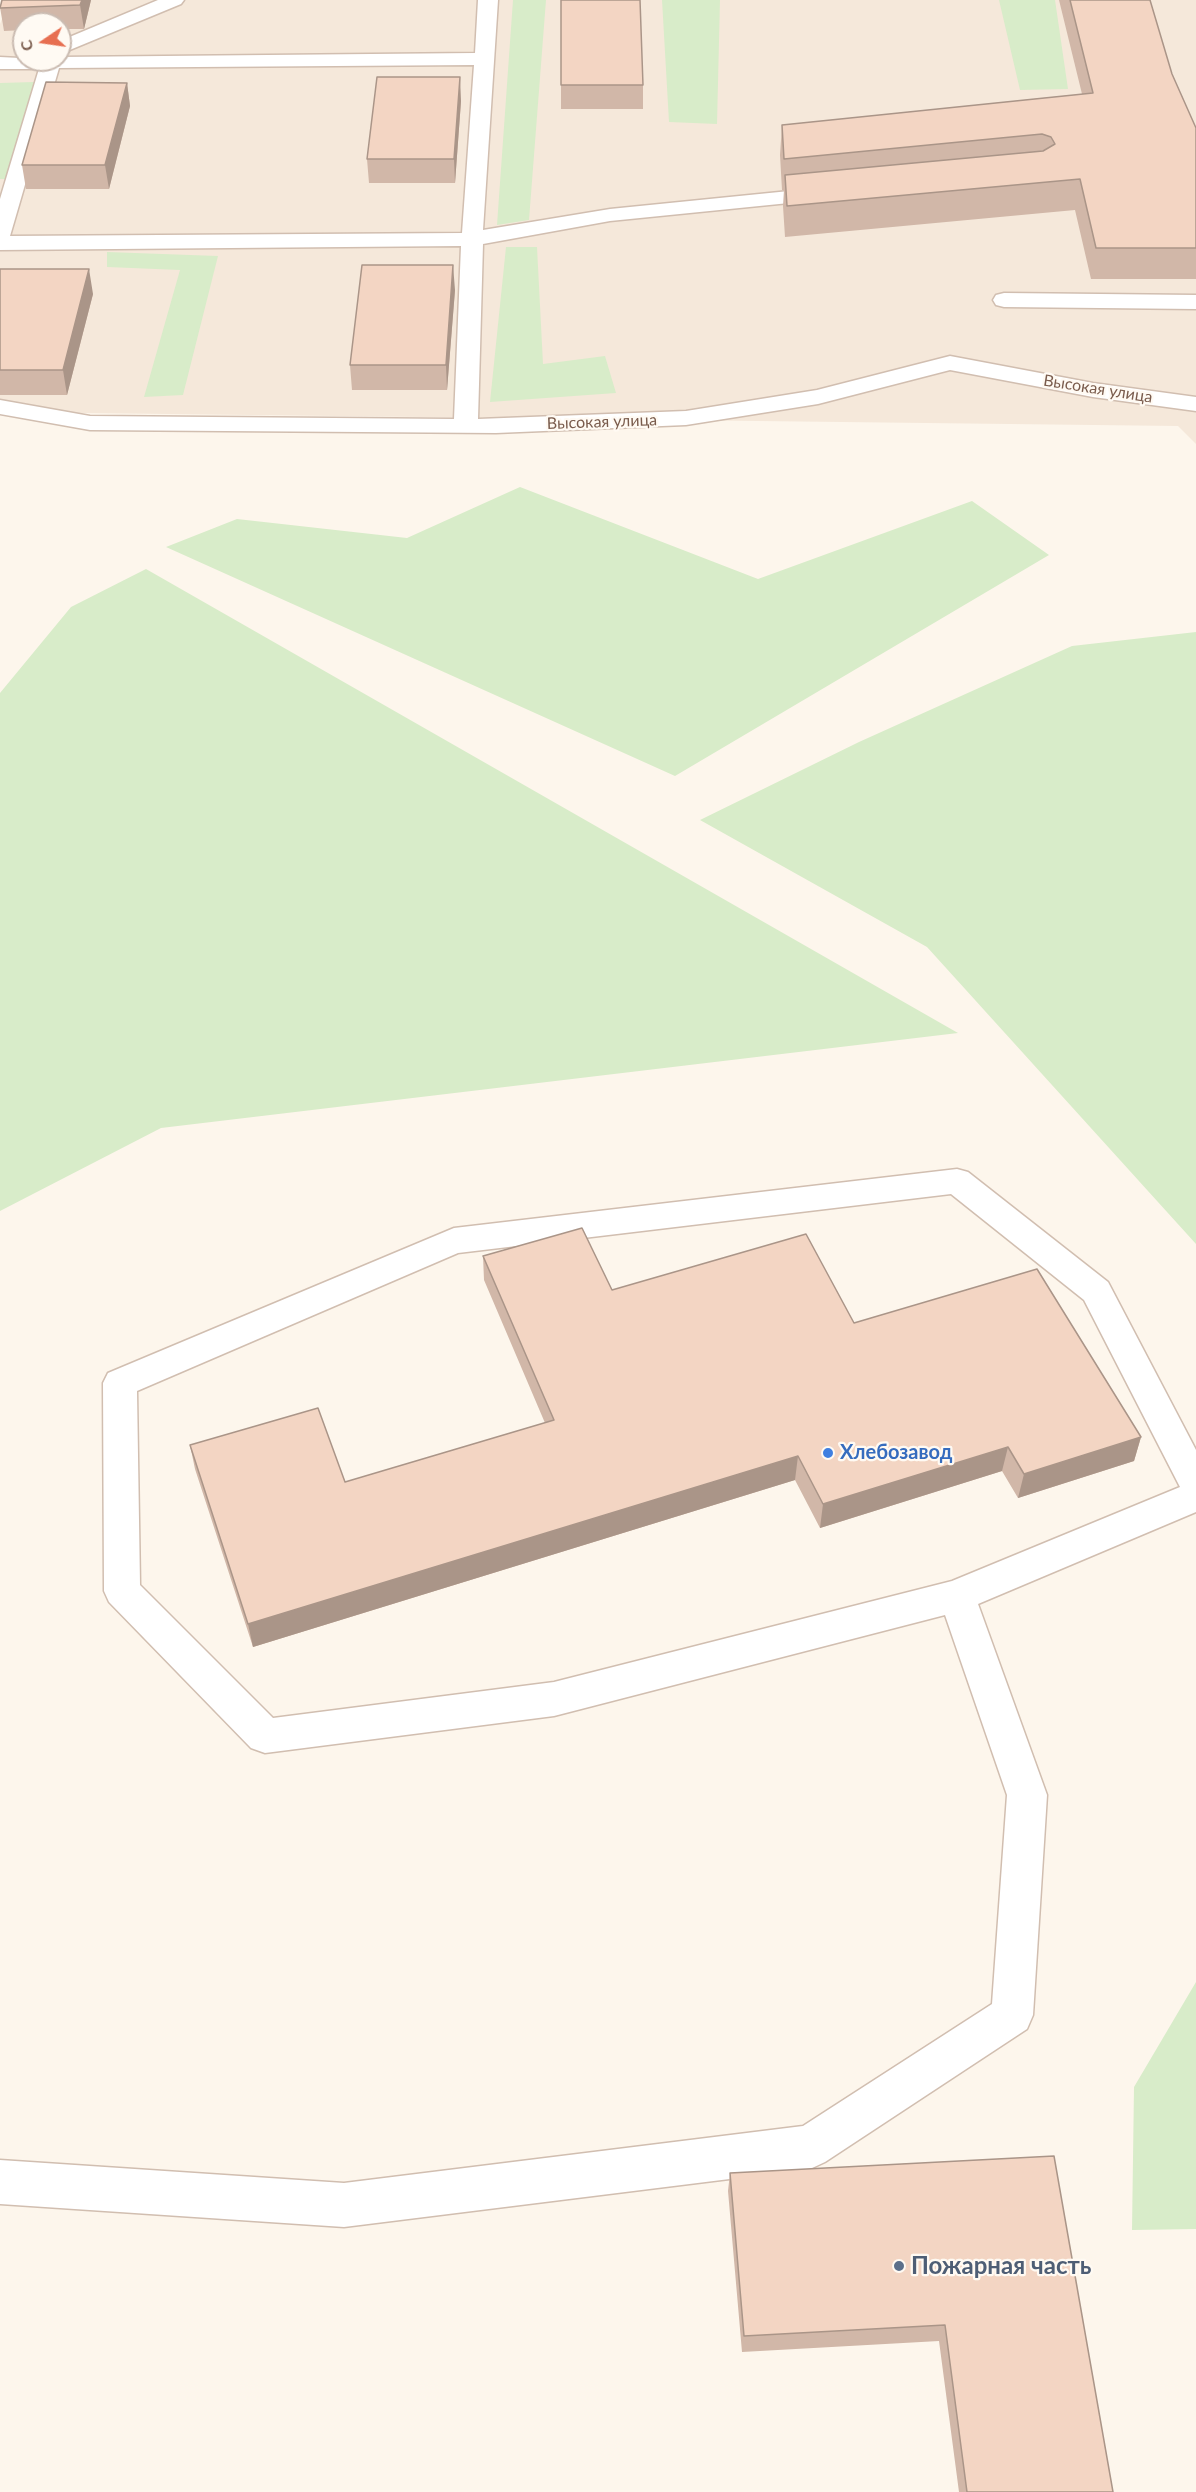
<!DOCTYPE html>
<html>
<head>
<meta charset="utf-8">
<style>
  body { margin:0 }
  #map { position:relative; width:1196px; height:2492px; overflow:hidden; background:#fdf6ec; font-family:Lato,sans-serif }
  canvas { display:block }
  .north { position:absolute; left:12px; top:12px; width:60px; height:60px; box-sizing:border-box; background:#fffaf3; border:2px solid #cabbb1; border-radius:50%; rotate:257deg; font-size:16px; font-weight:700; line-height:24px; text-align:center; color:#7a5c4d }
  .north::after { content:''; display:block; margin:auto; width:21px; height:27px; background:#e76f51; clip-path:polygon(50% 0,100% 100%,50% 72%,0 100%) }
</style>
</head>
<body>
<div id="map">
<canvas width="1196" height="2492"></canvas>
<div class="north">С</div>
</div>
<script>
const ctx = document.querySelector('canvas').getContext('2d');
ctx.lineJoin = 'round';
function paint(path, color) { ctx.fillStyle = color; ctx.fill(path, 'evenodd'); }
function stroke(path, color, width, dash) { ctx.strokeStyle = color; ctx.lineWidth = width; ctx.lineCap = dash ? 'butt' : 'round'; ctx.setLineDash(dash || []); ctx.stroke(path); }
function label(font, color, halo, rows, align = 'center') {
  ctx.font = font + ' Lato,sans-serif'; ctx.lineWidth = 4.5; ctx.setLineDash([]); ctx.textBaseline = 'middle'; ctx.strokeStyle = halo; ctx.fillStyle = color; for (const [text, x, y, turn = 0] of rows) {
    ctx.save(); ctx.translate(x, y); ctx.rotate((+turn || 0) * Math.PI / 180); ctx.textAlign = isNaN(turn) ? turn : align; if (halo) ctx.strokeText(text, 0, 0); ctx.fillText(text, 0, 0); ctx.restore();
  }
}
const residential = new Path2D(`
  M9,0H1196V444L1178,426L0,412V24ZM24,24H60V60H24Z`);
const green = new Path2D(`
  M513,0H546L529,220L497,225Z
  M662,0H720L717,124L669,122Z
  M999,0H1055L1068,89L1020,90Z
  M34,82L7,179H0V83Z
  M506,247H537L543,364L605,356L616,393L490,402Z
  M107,252L218,256L183,395L144,397L180,270L107,267Z
  M520,487L758,579L972,501L1049,555L675,776L166,547L237,519L407,538Z
  M146,569L958,1033L161,1128L0,1211V693L71,607Z
  M1196,632V1244L927,947L700,820L859,742L1072,646Z
  M1196,1982V2229L1132,2230L1134,2087Z`);
const minor = new Path2D(`
  M158,0H184L181,4L60,54V41Z
  M478,0H498L483,230L610,209L829,187L837,188L840,193L837,198L829,199L610,221L483,244L478,419L686,411L817,390L950,356L1093,383L1196,397V411L1093,397L950,370L818,404L686,425L496,433L90,430L0,414V400L90,416L454,419L461,246L0,250V199L39,69H0V57L60,60V57L475,53ZM474,65L462,233L10,236L59,68Z
  M1004,293L1196,295V309L1004,307L996,305L993,300L996,295Z
  M957,1169L968,1172L1108,1282L1196,1450V1512L978,1604L1047,1795L1033,2015L1027,2029L825,2162L810,2169L344,2227L0,2204V2160L344,2183L803,2126L992,2004L1007,1795L945,1615L554,1716L265,1753L251,1748L109,1602L104,1591L103,1383L108,1373L454,1228ZM951,1194L1084,1300L1180,1487L952,1581L554,1682L273,1718L140,1585L137,1391L458,1253Z`);
const wall = new Path2D(`
  M91,0L84,29H60V24H24V30L4,31L0,7Z
  M561,0L643,85V109H561Z
  M1059,0H1150L1172,74L1196,128V279H1091L1075,210L785,237L783,206L784,190H782L780,155L782,125L1082,94Z
  M127,83L130,106L109,189H26L22,165Z
  M461,101L455,183H369L367,159Z
  M0,269L93,294L67,395H0Z
  M455,290L447,390H352L350,365Z
  M483,1256L612,1290L854,1323L1141,1437L1134,1461L1018,1498L1002,1471L820,1528L795,1480L253,1647L195,1469L190,1445L345,1482L545,1423L484,1280Z
  M1054,2156L1113,2492H959L939,2341L742,2352L728,2191L730,2173Z`);
const shadedWall = new Path2D(`
  M82,0H91L84,29L80,5Z
  M460,77L461,101L455,183L454,159Z
  M127,83L130,106L109,189L105,165Z
  M453,265L455,290L447,390L446,365Z
  M89,269L93,294L67,395L63,370Z
  M1141,1437L1134,1461L1018,1498L1024,1474Z
  M1008,1447L1002,1471L820,1528L823,1504Z
  M798,1456L795,1480L253,1647L248,1624Z`);
const building = new Path2D(`
  M2,0H82L80,5L0,8Z
  M561,0H640L643,85H561Z
  M1070,0H1150L1172,74L1196,128V248H1096L1080,179L787,206L785,175L1043,151L1055,144L1051,137L1042,134L784,159L782,125L1093,93Z
  M377,77H460L454,159H367Z
  M46,82L127,83L105,165H22Z
  M362,265H453L446,365H350Z
  M0,269H89L63,370H0Z
  M582,1228L612,1290L806,1234L854,1323L1037,1269L1141,1437L1024,1474L1008,1447L823,1504L798,1456L248,1624L190,1445L318,1408L345,1482L554,1420L483,1256Z
  M1054,2156L1113,2492H967L945,2325L744,2336L730,2173Z`);
const markers = [
  [828,1453,6,"#3f7fe0"],
  [899,2266,6,"#5c6f8a"]
];
const farStreetnames = [
  ["Высокая улица",1098,389,9],
  ["Высокая улица",602,422,-2]
];
const shopNames = [
  ["Хлебозавод",840,1453]
];
const nearServicenames = [
  ["Пожарная часть",911,2266]
];
paint(residential, '#f5e8da');
paint(green, '#d8ecc9');
stroke(minor, '#d1beb0', 3);
paint(minor, '#fff');
paint(wall, '#d1b7a8');
paint(shadedWall, '#aa9588');
paint(building, '#f3d5c3');
stroke(building, '#aa9588', 1.5);
for (const [x, y, r, color] of markers) { const dot = new Path2D(); dot.arc(x, y, r, 0, 2 * Math.PI); ctx.fillStyle = color; ctx.fill(dot); stroke(dot, '#fffaf3', 2); }
label('16px', '#7a5c4d', '#fffaf3', farStreetnames);
label('bold 20px', '#366cbe', '#fffaf3', shopNames, 'left');
label('bold 24px', '#4e5e75', '#fffaf3', nearServicenames, 'left');
</script>
</body>
</html>
